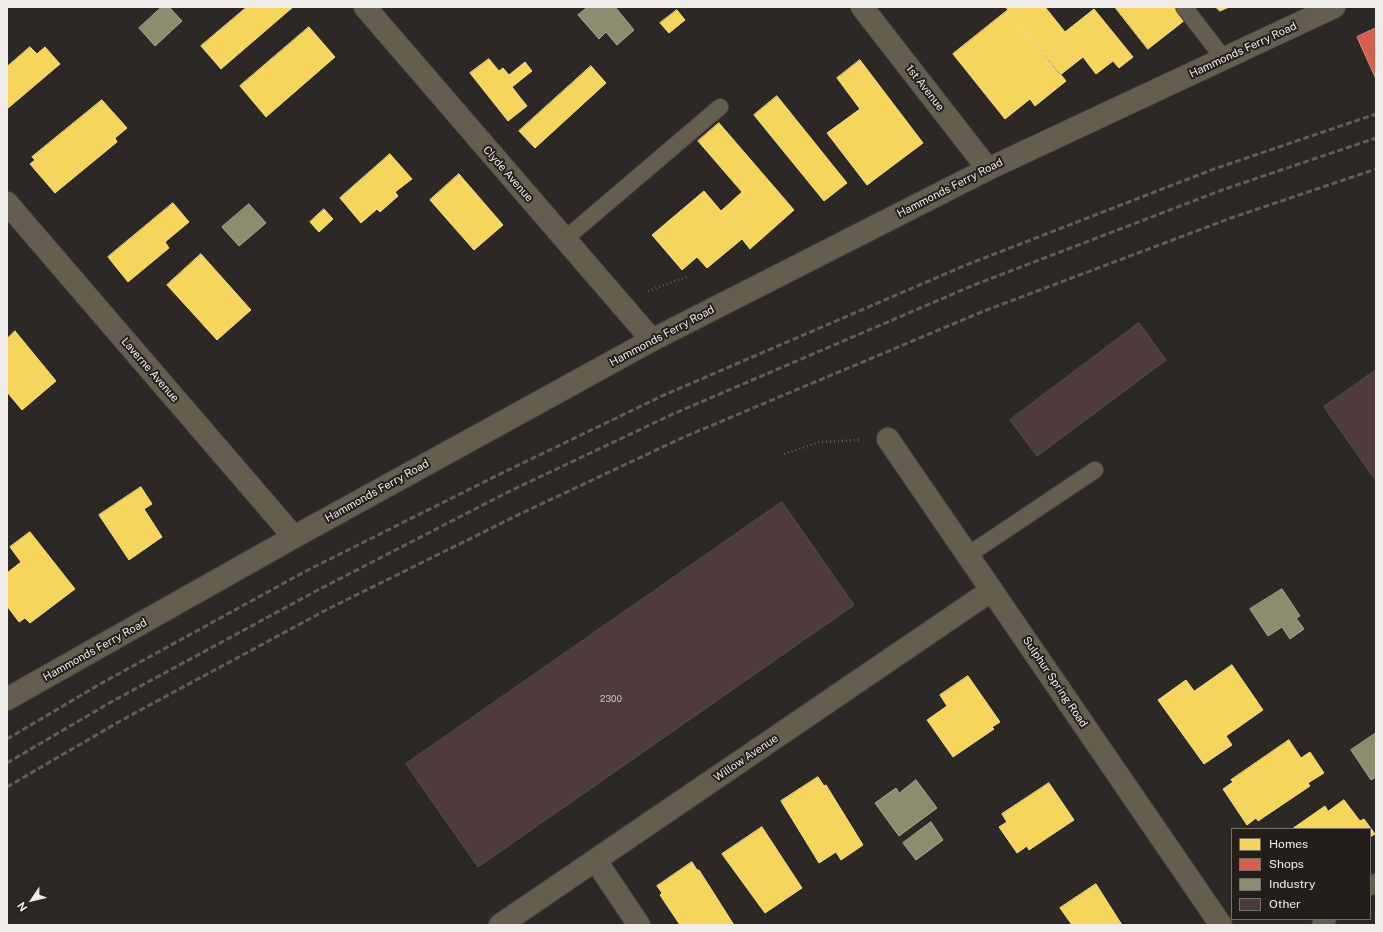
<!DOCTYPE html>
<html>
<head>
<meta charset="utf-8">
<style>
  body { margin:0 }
  #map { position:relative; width:1383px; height:932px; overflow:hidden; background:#2b2826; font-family:"Public Sans",sans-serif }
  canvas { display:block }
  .frame { position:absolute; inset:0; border:8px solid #f1edea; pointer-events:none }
  .legend { position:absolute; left:1231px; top:828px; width:140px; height:92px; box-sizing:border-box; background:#241e1a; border:1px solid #76716d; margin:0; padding:5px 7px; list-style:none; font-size:12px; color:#f1edea }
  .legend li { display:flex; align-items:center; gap:8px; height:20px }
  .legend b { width:20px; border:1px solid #76716d }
  .north { position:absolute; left:12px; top:880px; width:40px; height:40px; -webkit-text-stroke:3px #241e1a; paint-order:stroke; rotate:235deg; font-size:11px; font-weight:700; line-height:16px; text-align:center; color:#f1edea }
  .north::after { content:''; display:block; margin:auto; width:14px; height:18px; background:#f1edea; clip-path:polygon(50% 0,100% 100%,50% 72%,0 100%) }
</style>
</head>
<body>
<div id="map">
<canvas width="1383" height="932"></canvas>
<div class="frame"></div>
<ul class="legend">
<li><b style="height:11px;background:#f6d55c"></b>Homes</li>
<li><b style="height:11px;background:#d6604d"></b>Shops</li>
<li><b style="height:11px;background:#8c8c6e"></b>Industry</li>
<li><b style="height:11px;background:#4d3c3b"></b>Other</li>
</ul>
<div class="north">N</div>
</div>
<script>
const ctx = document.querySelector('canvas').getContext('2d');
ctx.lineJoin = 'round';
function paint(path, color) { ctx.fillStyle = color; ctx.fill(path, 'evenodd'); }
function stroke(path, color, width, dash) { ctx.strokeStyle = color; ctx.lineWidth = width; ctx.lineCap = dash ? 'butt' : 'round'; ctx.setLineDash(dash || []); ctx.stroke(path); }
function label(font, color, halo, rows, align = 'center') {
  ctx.font = font + ' "Public Sans",sans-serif'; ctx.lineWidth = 4; ctx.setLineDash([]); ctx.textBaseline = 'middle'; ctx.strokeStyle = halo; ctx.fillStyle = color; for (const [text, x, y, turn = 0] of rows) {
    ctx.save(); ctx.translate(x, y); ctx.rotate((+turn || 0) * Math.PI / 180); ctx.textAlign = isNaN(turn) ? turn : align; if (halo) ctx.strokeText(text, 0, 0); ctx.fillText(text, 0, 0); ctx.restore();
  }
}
const homes = new Path2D(`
  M247,7H293L221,69L201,46Z
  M1006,7H1045L1065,32L1094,9L1133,57L1119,68L1113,61L1096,74L1083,57L1060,75Z
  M1115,7H1175L1185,20L1148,49Z
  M1216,7H1229L1220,11Z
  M677,10L685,20L669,33L660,23Z
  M1008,10L1066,81L1035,106L1030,99L1005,119L953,54Z
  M309,27L335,57L266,117L240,86Z
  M30,47L37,54L45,47L60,64L7,109V67Z
  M489,59L499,71L503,68L509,75L525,62L532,71L512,87L527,106L508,121L470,73Z
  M860,60L923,143L867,185L827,133L860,109L837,78Z
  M591,66L606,83L535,148L519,131Z
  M777,96L847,183L824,201L754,115Z
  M102,100L127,128L115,138L117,142L55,193L30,164L35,160L32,157Z
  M719,123L794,210L750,249L742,239L707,268L697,257L682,270L652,235L704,191L721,211L742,192L698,141Z
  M390,154L412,179L395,192L398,196L380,212L377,209L361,223L340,198Z
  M459,174L503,225L474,250L430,200Z
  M173,203L189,222L165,242L169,248L128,282L108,257Z
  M324,209L333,219L319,232L310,222Z
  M201,254L251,310L217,340L167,285Z
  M15,331L56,381L22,410L7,392V339Z
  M141,487L152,504L144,509L162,537L129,560L99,515Z
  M30,532L75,589L30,623L25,618L19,622L7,606V573L21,562L10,547Z
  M1232,665L1263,710L1226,736L1232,745L1204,764L1158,700L1186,680L1194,691Z
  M968,676L1000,722L992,727L994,729L953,757L927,720L947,706L940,695Z
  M1289,740L1301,758L1310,752L1324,773L1308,783L1310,786L1258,821L1256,818L1247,825L1223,789L1233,782L1231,780Z
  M818,777L824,786L826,785L863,845L841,860L836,852L819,863L781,801Z
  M1049,783L1074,820L1029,850L1027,846L1017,853L999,827L1007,822L1002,814Z
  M1344,800L1360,821L1364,819L1375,834L1370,837V829H1292L1325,806L1328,811Z
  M762,827L802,888L765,913L722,854Z
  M692,862L697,870H699L734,925H680L660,895L662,893L657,886Z
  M1096,884L1122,925H1072L1060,908Z`);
const shops = new Path2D(`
  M1376,28V79L1357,37Z`);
const industry = new Path2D(`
  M162,7H169L182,21L155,46L139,28Z
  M588,7H615L634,30L617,45L606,32L599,39L578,15Z
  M249,204L266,223L239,246L222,227Z
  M1282,589L1300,616L1296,618L1304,629L1290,639L1282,627L1268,636L1250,609Z
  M1376,733V777L1371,780L1351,750Z
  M916,780L937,808L899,836L875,803L896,788L899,793Z
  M931,822L943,840L916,860L903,843Z`);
const building = new Path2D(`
  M1139,323L1166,360L1037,456L1010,420Z
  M1376,370V481L1324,407Z
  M782,502L854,605L478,867L406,764Z`);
const path = new Path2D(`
  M648,291L689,276
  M784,454L820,442L860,440`);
const service = new Path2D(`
  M1184,7L1224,59
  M565,239L720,107
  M968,555L1095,470
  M1370,887L1376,882
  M1320,925L1328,919`);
const minor = new Path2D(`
  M365,7L652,340
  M862,7L988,169
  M7,203L294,537
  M888,439L1221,925
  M596,861L639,925
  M500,925L992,590`);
const tertiary = new Path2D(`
  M7,699L294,537L652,340L988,169L1334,7`);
const rail = new Path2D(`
  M7,739L100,684L306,571L500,474L664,395L966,265L1214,169L1376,114
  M7,763L111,702L316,591L510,491L673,414L974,285L1222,190L1376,138
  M7,787L122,720L326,610L522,513L684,437L984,311L1231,218L1376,169`);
const numberNames = [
  ["2300",611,699]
];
const streetNames = [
  ["Hammonds Ferry Road",1243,50,-25],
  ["1st Avenue",925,88,52],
  ["Clyde Avenue",508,174,49],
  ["Hammonds Ferry Road",950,188,-27],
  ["Hammonds Ferry Road",662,336,-28],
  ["Laverne Avenue",150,370,49],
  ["Hammonds Ferry Road",377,491,-29],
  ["Hammonds Ferry Road",95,650,-29],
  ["Sulphur Spring Road",1055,682,56],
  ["Willow Avenue",746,758,-34]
];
paint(homes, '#f6d55c');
stroke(homes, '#f4dc87', 1);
paint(shops, '#d6604d');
stroke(shops, '#de8a7c', 1);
paint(industry, '#8c8c6e');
stroke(industry, '#aaa993', 1);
paint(building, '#4d3c3b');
stroke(building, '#545150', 1);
stroke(service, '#464442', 18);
stroke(minor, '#464442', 24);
stroke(tertiary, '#464442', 24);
stroke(path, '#656056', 2.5, [1, 3]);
stroke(service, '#655e4e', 16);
stroke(minor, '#655e4e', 22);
stroke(tertiary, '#655e4e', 22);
stroke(rail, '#625e56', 3, [6, 3]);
label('9px', '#c8c1be', null, numberNames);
label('11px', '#f1edea', '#241e1a', streetNames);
</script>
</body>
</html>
